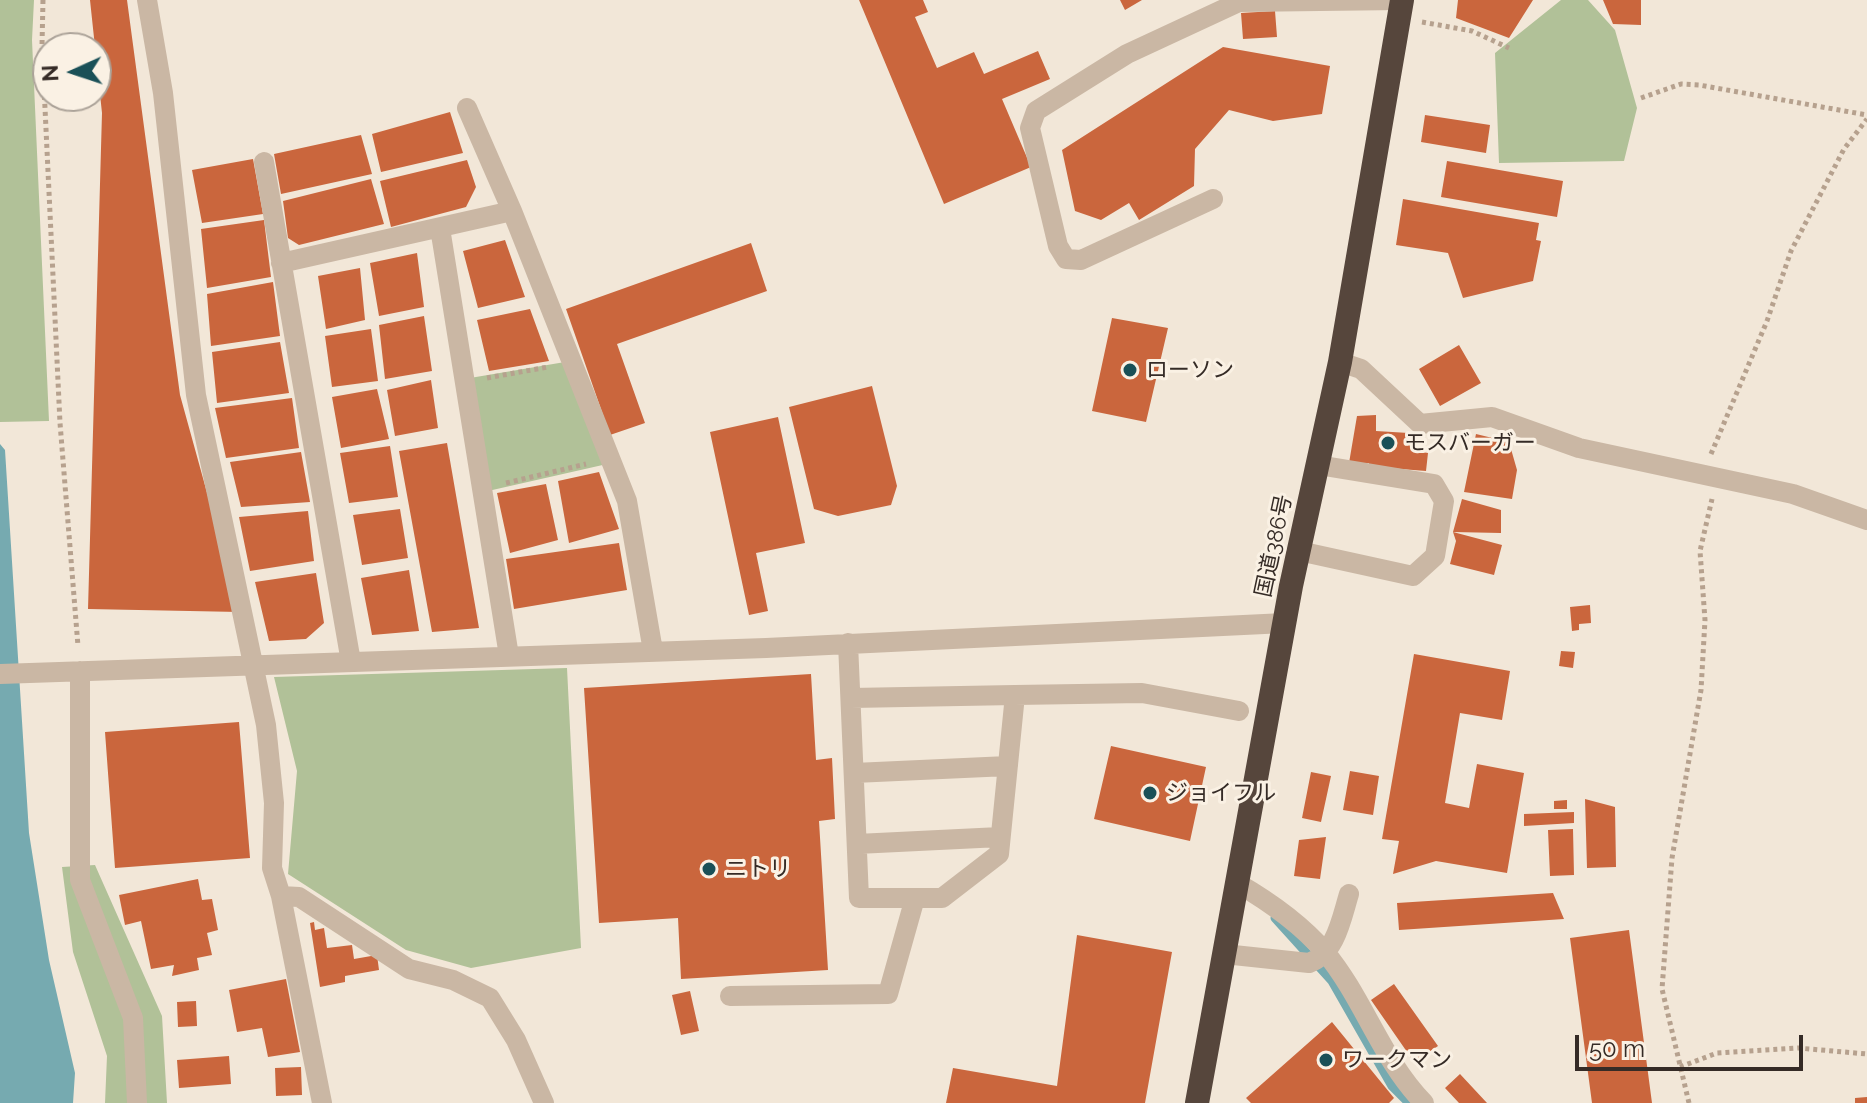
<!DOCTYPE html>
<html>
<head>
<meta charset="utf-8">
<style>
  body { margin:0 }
  #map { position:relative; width:1867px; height:1103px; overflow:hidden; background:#f2e7d8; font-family:Raleway,sans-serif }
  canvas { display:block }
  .north { position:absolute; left:32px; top:32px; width:80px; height:80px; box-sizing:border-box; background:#faf1e4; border:2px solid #aba298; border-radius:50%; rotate:267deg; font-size:22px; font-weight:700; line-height:32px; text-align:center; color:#352b26 }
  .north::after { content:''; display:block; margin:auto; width:28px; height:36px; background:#1a5057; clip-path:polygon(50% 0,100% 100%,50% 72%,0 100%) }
  .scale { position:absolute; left:1575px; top:1035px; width:228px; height:36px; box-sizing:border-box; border:4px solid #352b26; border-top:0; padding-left:10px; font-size:24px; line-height:28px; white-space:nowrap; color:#352b26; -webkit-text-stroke:6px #faf1e4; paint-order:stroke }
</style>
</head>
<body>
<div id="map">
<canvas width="1867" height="1103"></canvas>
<div class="north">N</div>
<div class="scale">50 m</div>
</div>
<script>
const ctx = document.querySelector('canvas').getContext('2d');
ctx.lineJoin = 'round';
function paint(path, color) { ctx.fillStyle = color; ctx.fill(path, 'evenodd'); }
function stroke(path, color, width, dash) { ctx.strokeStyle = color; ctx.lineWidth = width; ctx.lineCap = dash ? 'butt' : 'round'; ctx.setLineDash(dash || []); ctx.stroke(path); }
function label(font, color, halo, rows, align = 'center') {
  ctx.font = font + ' Raleway,"Noto Sans JP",sans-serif'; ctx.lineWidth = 6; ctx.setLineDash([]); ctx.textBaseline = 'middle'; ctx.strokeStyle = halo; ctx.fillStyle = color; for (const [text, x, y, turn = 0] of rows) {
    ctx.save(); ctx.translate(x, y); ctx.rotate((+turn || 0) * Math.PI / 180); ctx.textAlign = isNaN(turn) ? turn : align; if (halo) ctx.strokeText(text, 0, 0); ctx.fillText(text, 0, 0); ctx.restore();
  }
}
const green = new Path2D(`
  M0,0H34L32,40L49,421L0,422Z
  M1561,0H1588L1615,30L1637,108L1624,161L1499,163L1495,53Z
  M565,362L607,464L488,491L470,378Z
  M567,668L581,948L471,968L406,950L288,874L297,771L274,677Z
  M95,865L162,1016L167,1103H105L107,1056L73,952L62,867Z`);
const water = new Path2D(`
  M0,444L5,450L29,833L49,960L75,1073L73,1103H0Z`);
const stream = new Path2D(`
  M1275,918L1332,981L1392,1086L1409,1103`);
const building = new Path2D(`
  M90,0H127L180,395L240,612L88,609L102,113Z
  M859,0H923L928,12L915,17L937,68L974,52L984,74L1038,51L1050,79L1002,99L1031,167L944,204Z
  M1120,0H1142L1125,10Z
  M1458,0H1533L1509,38L1456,18Z
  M1603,0H1641V25L1613,24Z
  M1275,11L1277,37L1243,39L1241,13Z
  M1223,47L1330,66L1322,114L1273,121L1229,110L1195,149L1194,186L1139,220L1129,203L1101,220L1075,211L1062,150Z
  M450,112L463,153L381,172L372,134Z
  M1425,115L1490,125L1486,153L1421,142Z
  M361,135L372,174L281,194L274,154Z
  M253,159L263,214L202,223L192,170Z
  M467,160L476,187L466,207L391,227L380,181Z
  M1447,161L1563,181L1557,217L1441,197Z
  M371,179L384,224L299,245L288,238L283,201Z
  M1403,199L1539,223L1536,240L1541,241L1533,281L1463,298L1448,253L1396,245Z
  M264,220L271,277L207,288L201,229Z
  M505,240L525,297L478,308L463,251Z
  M751,243L767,291L617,344L645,423L610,435L566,309Z
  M417,253L424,307L379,316L370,263Z
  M360,268L365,320L326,329L318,276Z
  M273,282L280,336L211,346L207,294Z
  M530,309L549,361L489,371L477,320Z
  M424,316L432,371L385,379L379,325Z
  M1112,318L1168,328L1146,422L1092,411Z
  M371,329L378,381L332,387L325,336Z
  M280,342L289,393L217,403L212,352Z
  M1459,345L1481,383L1440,406L1419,369Z
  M431,380L438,428L395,436L387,390Z
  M872,386L897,486L891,505L838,516L814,509L789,407Z
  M377,389L389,439L341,448L332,397Z
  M292,398L299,448L226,458L215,408Z
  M1376,415V431L1425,434L1421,452L1428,453L1426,471L1388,468L1367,480L1369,463H1349L1357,416Z
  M778,417L805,543L756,553L768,611L749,615L710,432Z
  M1476,434L1509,442L1517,470L1512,499L1464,492Z
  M447,443L479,628L432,632L399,451Z
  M390,446L398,497L349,503L340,453Z
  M301,452L310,502L241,507L230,462Z
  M599,472L619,529L569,543L558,481Z
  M546,484L558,540L510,553L497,493Z
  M1462,499L1501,510V533L1453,532Z
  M400,509L408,558L362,565L353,515Z
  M308,511L314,561L250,571L239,517Z
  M1453,532L1502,545L1494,575L1450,564L1456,541Z
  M619,543L627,590L514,609L506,559Z
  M409,570L419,631L372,635L361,578Z
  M316,573L324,623L306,639L269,641L255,582Z
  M1590,605L1591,623L1579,624V630L1572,631L1570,607Z
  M1561,651L1575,652L1573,668L1559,666Z
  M1414,654L1510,671L1502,720L1460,713L1445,803L1469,808L1477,764L1524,773L1507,873L1436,861L1393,874L1399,841L1382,839Z
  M811,674L816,760L832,758L835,819L819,821L828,970L681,979L678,918L599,923L584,688Z
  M239,722L250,858L115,868L105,732Z
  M1111,746L1206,767L1190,841L1094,819Z
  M1350,771L1379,776L1373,815L1343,810Z
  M1311,772L1331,776L1321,822L1302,818Z
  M1585,799L1615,807L1616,867L1587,868Z
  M1567,800V809H1554V801Z
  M1574,812V823L1524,826V814Z
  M1573,829L1574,875L1550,876L1548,830Z
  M1326,837L1320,879L1294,876L1299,840Z
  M198,879L202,900L212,899L218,930L207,933L212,955L197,958L199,970L172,976L174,965L151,969L141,921L125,925L119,895Z
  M1553,893L1564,919L1399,930L1397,903Z
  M314,922L315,930L324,928L327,948L352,945L354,959L377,955L379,970L345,976V982L320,987L310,923Z
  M1629,930L1652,1103H1592L1570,938Z
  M1077,935L1172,952L1145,1103H946L953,1068L1057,1086Z
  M286,979L300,1052L268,1057L262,1028L237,1032L229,990Z
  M1394,984L1438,1046L1414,1062L1371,1000Z
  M690,991L699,1031L681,1035L672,995Z
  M196,1001L197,1026L178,1027L177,1002Z
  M1332,1022L1394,1098L1389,1103H1251L1246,1098Z
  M229,1056L231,1084L179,1088L177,1060Z
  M301,1067L302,1095L276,1096L275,1068Z
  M1460,1074L1487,1103H1459L1445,1088Z
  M1867,1097V1103H1855V1098Z`);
const path = new Path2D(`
  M43,0L42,45L60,423L78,646
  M1422,22L1472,31L1509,48
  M1641,98L1681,84L1699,85L1867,115
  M487,378L548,367
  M1711,454L1767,321L1791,251L1844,149L1867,119
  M506,483L586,464
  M1680,1067L1717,1053L1798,1048L1867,1054
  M1689,1103L1662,989L1672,858L1701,690L1705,620L1700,551L1712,499`);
const minor = new Path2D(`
  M147,0L163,93L196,395L266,725L274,803L272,868L281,896L322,1103
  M467,108L512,211
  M264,162L351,662
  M1213,199L1081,260L1066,259L1058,246L1030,128L1036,111L1127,54L1239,2L1401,0
  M440,228L509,656
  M281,263L512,211L627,501L653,651
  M1340,362L1361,369L1420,424L1492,417L1579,448L1793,494L1867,520
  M1299,551L1413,576L1435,556L1444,501L1434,484L1318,465
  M848,643L859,898H942L999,854L1015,695L851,698
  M80,671V880L133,1018L137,1103
  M0,674L766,648L1285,623
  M1015,695L1142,693L1239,711
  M854,773L1008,766
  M857,844L1000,837
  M1237,883C1270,902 1300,923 1325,952C1364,999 1381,1059 1424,1103
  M281,896L299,897L409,969L453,980L490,998L516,1040L544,1103
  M1224,954L1309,963C1336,953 1341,920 1349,894
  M730,996L888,994L915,898`);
const highway = new Path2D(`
  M1197,1103L1291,586L1340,362L1402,0`);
const markers = [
  [1130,370,8,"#1a5057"],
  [1388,443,8,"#1a5057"],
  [1150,793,8,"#1a5057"],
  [709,869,8,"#1a5057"],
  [1326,1060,8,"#1a5057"]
];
const poiNames = [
  ["ローソン",1146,370],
  ["モスバーガー",1404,443],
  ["ジョイフル",1166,793],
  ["ニトリ",725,869],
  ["ワークマン",1342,1060]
];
const streetNames = [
  ["国道386号",1274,546,-78]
];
paint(green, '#b1c198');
paint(water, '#76aab0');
stroke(stream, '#76aab0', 9);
paint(building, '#ca663d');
stroke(path, '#b6a18e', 5, [4, 4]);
stroke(minor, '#cab7a4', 20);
stroke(highway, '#56463c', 24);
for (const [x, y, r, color] of markers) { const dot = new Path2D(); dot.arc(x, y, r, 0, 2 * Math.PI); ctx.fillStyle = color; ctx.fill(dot); stroke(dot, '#faf1e4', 3); }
label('22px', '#352b26', '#faf1e4', poiNames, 'left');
label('22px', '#352b26', '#faf1e4', streetNames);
</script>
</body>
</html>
